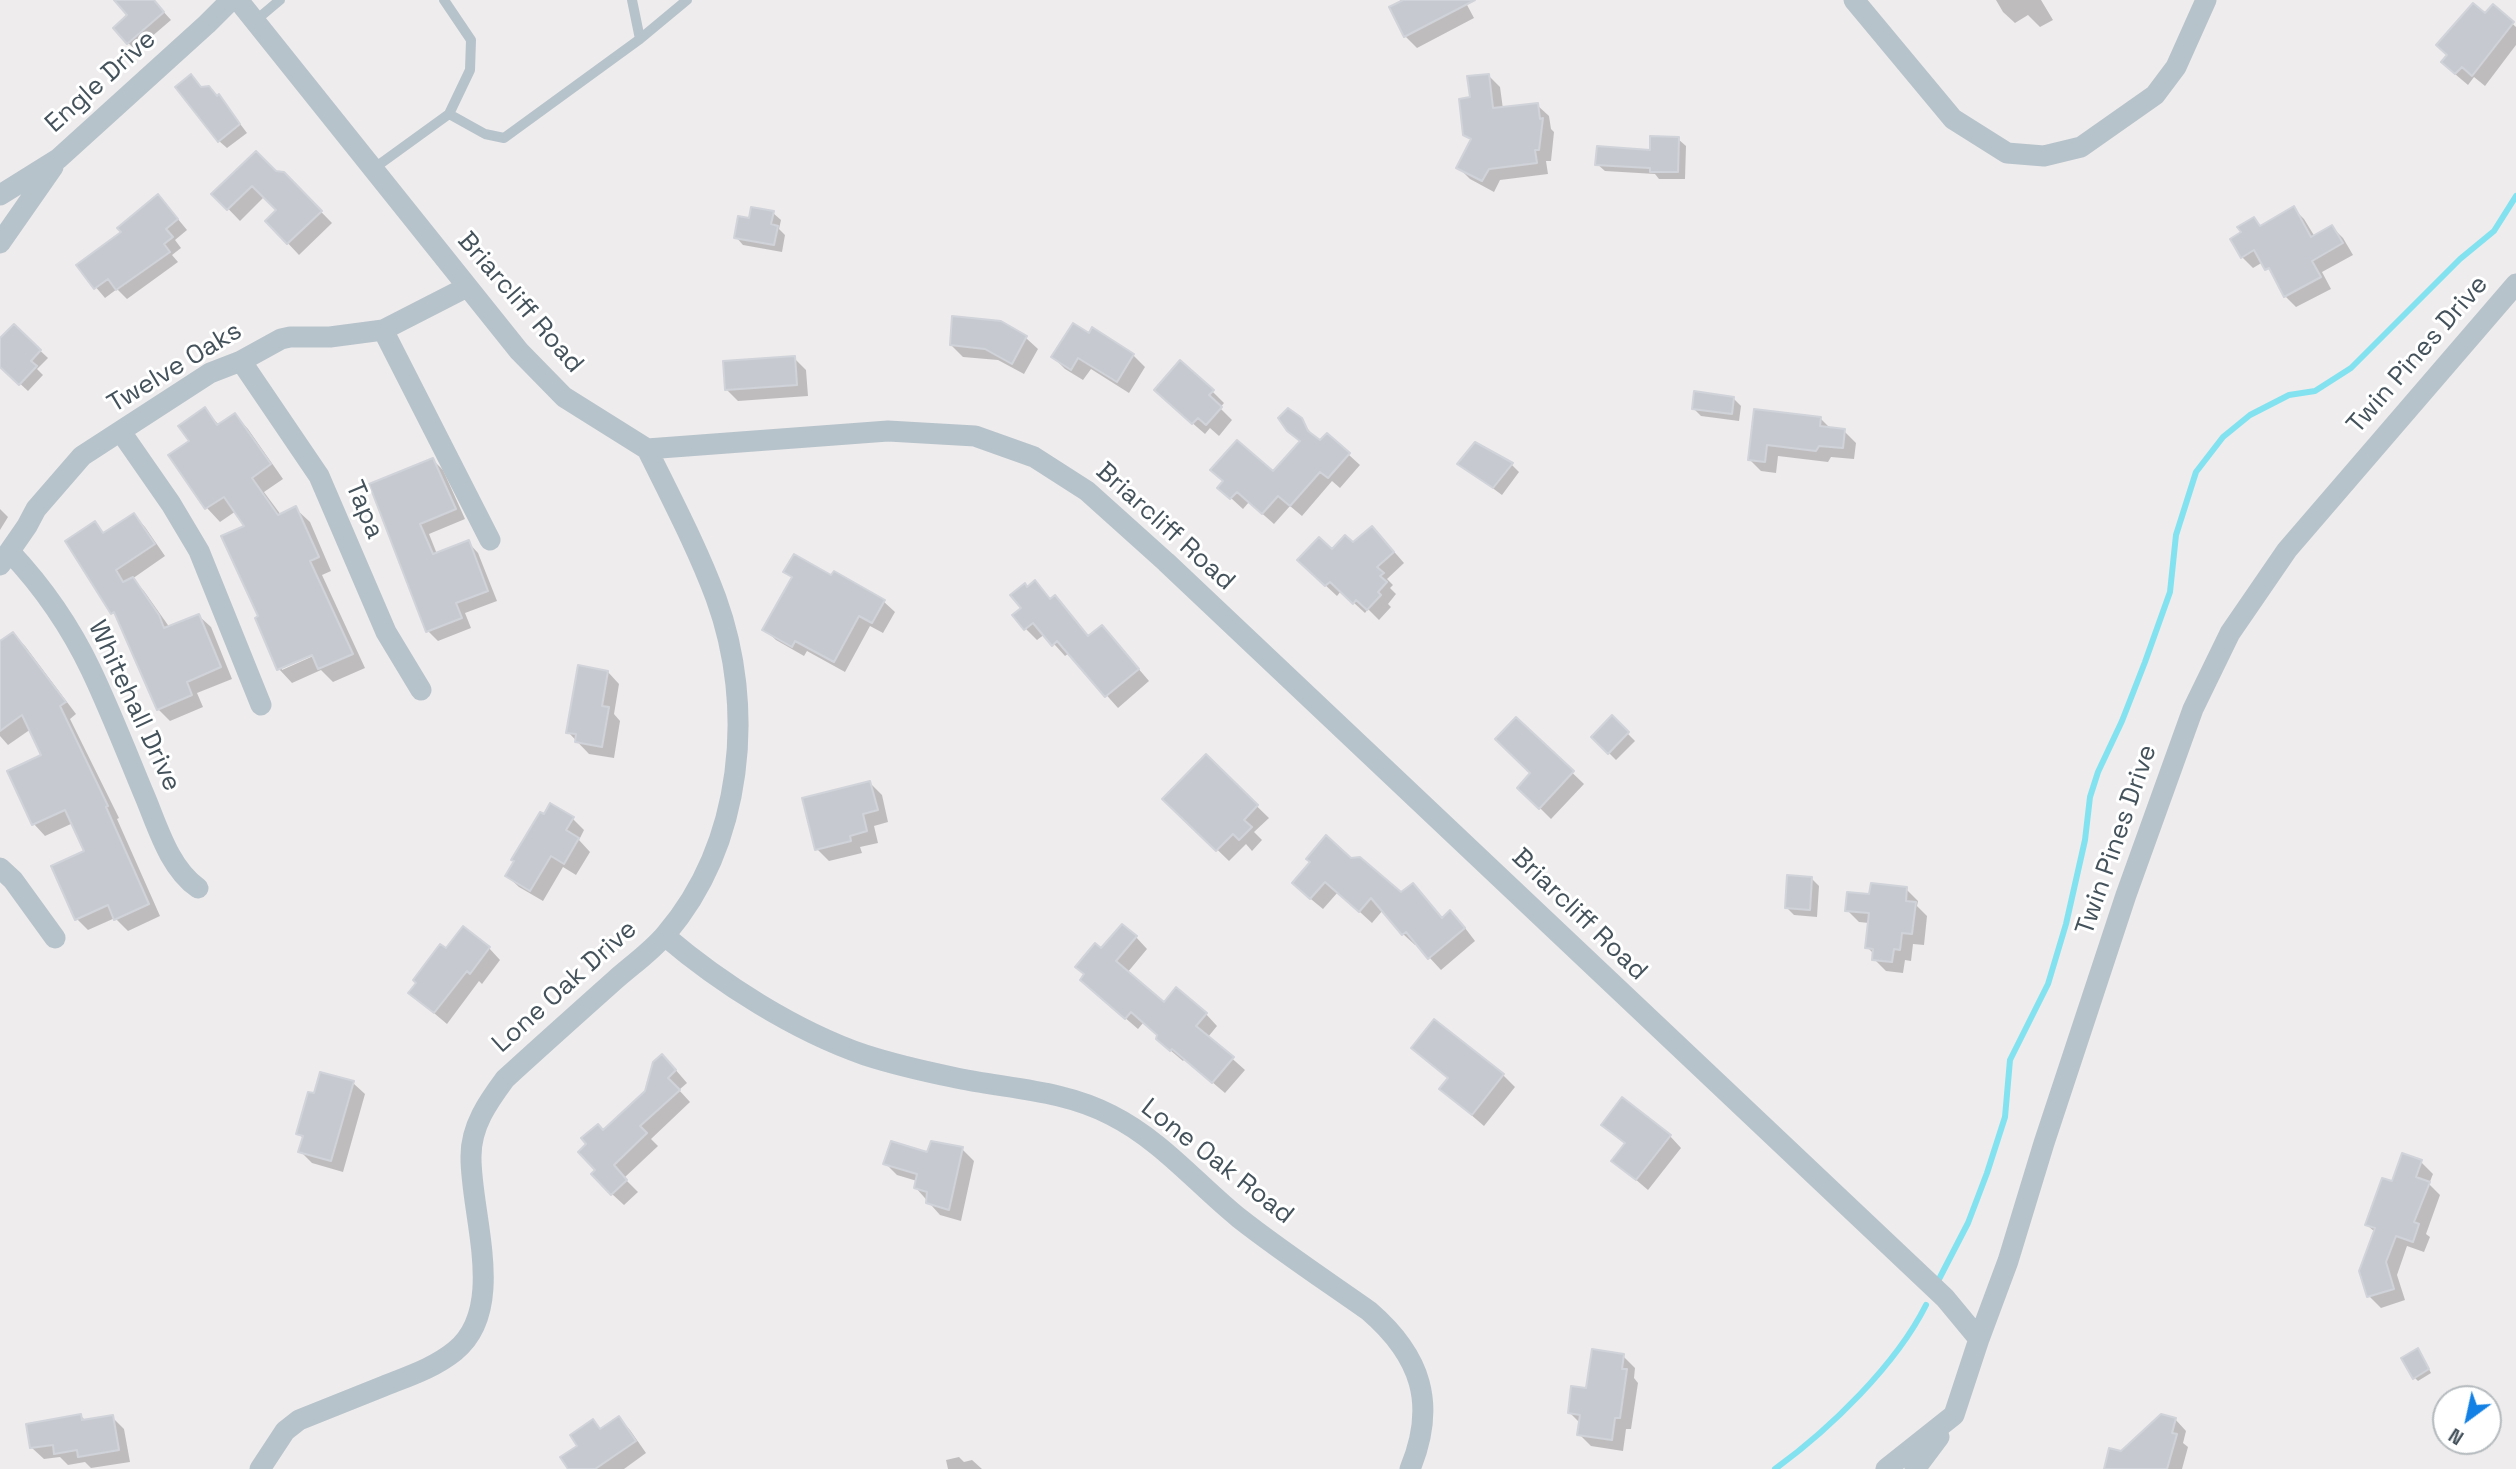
<!DOCTYPE html>
<html>
<head>
<meta charset="utf-8">
<style>
  body { margin:0 }
  #map { position:relative; width:2516px; height:1469px; overflow:hidden; background:#efeced; font-family:"Space Grotesk",sans-serif }
  canvas { display:block }
  .north { position:absolute; left:2432px; top:1385px; width:70px; height:70px; box-sizing:border-box; background:#fff; border:2px solid #b4babd; border-radius:50%; rotate:213deg; font-size:19px; font-weight:700; line-height:28px; text-align:center; color:#44525b }
  .north::after { content:''; display:block; margin:auto; width:24px; height:32px; background:#1280e4; clip-path:polygon(50% 0,100% 100%,50% 72%,0 100%) }
</style>
</head>
<body>
<div id="map">
<canvas width="2516" height="1469"></canvas>
<div class="north">N</div>
</div>
<script>
const ctx = document.querySelector('canvas').getContext('2d');
ctx.lineJoin = 'round';
function paint(path, color) { ctx.fillStyle = color; ctx.fill(path, 'evenodd'); }
function stroke(path, color, width, dash) { ctx.strokeStyle = color; ctx.lineWidth = width; ctx.lineCap = dash ? 'butt' : 'round'; ctx.setLineDash(dash || []); ctx.stroke(path); }
function label(font, color, halo, rows, align = 'center') {
  ctx.font = font + ' "Space Grotesk",sans-serif'; ctx.lineWidth = 6; ctx.setLineDash([]); ctx.textBaseline = 'middle'; ctx.strokeStyle = halo; ctx.fillStyle = color; for (const [text, x, y, turn = 0] of rows) {
    ctx.save(); ctx.translate(x, y); ctx.rotate((+turn || 0) * Math.PI / 180); ctx.textAlign = isNaN(turn) ? turn : align; if (halo) ctx.strokeText(text, 0, 0); ctx.fillText(text, 0, 0); ctx.restore();
  }
}
const shadow = new Path2D(`
  M118,0H153L171,20L136,50L128,43L130,16Z
  M1400,0H1473L1466,3L1474,18L1417,48L1405,36Z
  M1996,0H2041L2053,20L2040,27L2028,15L2015,23L2003,12Z
  M2493,6L2516,27V45L2485,86L2474,77L2468,85L2455,74L2449,55Z
  M1488,75L1500,87L1503,109L1537,105L1549,116L1551,129L1554,132L1551,161H1546L1548,174L1500,180L1494,192L1470,179L1458,167L1472,141L1465,134Z
  M202,88L219,96L247,133L227,148L219,141Z
  M1678,139L1686,146L1685,179H1659L1655,174L1605,171L1597,164L1652,152Z
  M276,173L284,174L332,223L299,255L267,221L278,210L265,196L240,221L214,194Z
  M168,207L187,230L175,240L181,248L172,255L178,262L127,299L117,289L105,298L78,266Z
  M2293,208L2304,219L2315,237L2332,227L2343,238L2353,255L2322,272L2331,289L2296,307L2285,296L2276,278L2263,262L2253,268L2242,257L2243,233L2254,219L2262,227Z
  M773,213L781,220L779,229L785,235L782,252L743,245L736,237L750,220Z
  M1001,323L1026,338L1038,349L1024,374L998,360L963,357L951,345Z
  M14,326L48,358L37,369L43,375L28,391L0,365V341Z
  M1133,355L1145,367L1129,393L1091,369L1083,380L1065,369L1053,357Z
  M794,358L806,370L808,396L738,401L726,389Z
  M1212,391L1224,403L1220,408L1232,420L1219,436L1210,428L1205,434L1168,402Z
  M1733,398L1741,406L1739,421L1701,416L1693,408Z
  M205,410L220,426L235,415L248,429L283,479L264,492L281,515L296,509L310,522L331,571L322,575L365,668L333,682L321,670L292,683L279,669L260,617L246,527L236,511L220,522L207,508L171,456L191,442ZM319,650L320,653L282,670V666Z
  M1755,411L1820,418L1831,429L1844,431L1856,443L1854,459L1831,457L1828,462L1778,456L1776,473L1761,471L1749,459Z
  M1300,420L1320,443L1327,435L1360,465L1340,488L1332,481L1302,516L1290,506L1274,524L1249,502L1243,509L1220,488L1273,474L1301,442L1288,430Z
  M1476,444L1512,465L1519,472L1502,495L1460,464Z
  M433,460L443,470L465,519L429,534L437,554L468,542L478,553L497,601L465,613L471,628L438,641L428,631L372,485Z
  M0,509L8,517L0,530Z
  M134,515L145,527L165,556L132,579L144,591L170,628L199,616L211,627L232,679L197,693L203,707L170,721L158,709L119,619L113,613L95,523L105,534Z
  M1383,539L1404,563L1387,579L1393,585L1390,588L1396,594L1388,604L1391,607L1379,620L1368,609L1365,613L1341,591L1337,596L1310,571L1332,552Z
  M786,572L883,601L895,612L883,633L870,626L845,672L807,651L804,656L776,640L764,629L793,579Z
  M1035,583L1051,600L1055,597L1066,609L1089,637L1113,639L1149,681L1118,708L1069,653L1065,656L1045,634L1037,640L1026,629L1023,608L1028,589Z
  M13,634L25,646L76,714L70,719L119,818L117,819L160,916L128,931L115,918L88,930L77,919L87,852L73,823L45,836L34,824L10,772L43,756L31,729L8,745L0,736V643Z
  M608,672L619,684L614,714L620,721L614,758L589,754L568,732Z
  M1612,718L1635,741L1616,760L1593,737Z
  M1516,719L1584,784L1551,819L1519,787L1532,773Z
  M1206,757L1269,818L1254,832L1262,840L1252,851L1246,844L1229,861L1165,799Z
  M870,783L882,795L888,822L874,826L878,843L860,847L862,853L829,861L817,849Z
  M573,819L584,830L579,840L590,852L576,875L563,867L543,901L519,887L507,876Z
  M1351,859L1401,895L1413,885L1443,919L1462,924L1475,941L1441,970L1417,944L1415,945L1403,934L1383,910L1372,923L1338,892L1323,909L1306,895Z
  M1811,878L1819,886L1817,917L1794,915L1786,907Z
  M1906,889L1918,901L1917,906L1927,916L1924,945L1913,944L1911,961L1905,960L1903,973L1886,971L1874,959L1875,955L1867,947L1869,923L1859,922L1847,910Z
  M1136,937L1147,949L1127,973L1164,1004L1206,1014L1217,1026L1208,1037L1245,1070L1225,1093L1185,1059L1183,1061L1170,1050L1159,1036L1143,1023L1138,1029L1094,991L1101,951Z
  M489,948L500,960L482,984L479,981L447,1024L410,993L446,951Z
  M1413,1048L1503,1075L1515,1087L1484,1126L1441,1089L1449,1079Z
  M674,1068L687,1083L679,1090L690,1102L651,1139L658,1146L624,1178L638,1192L624,1205L612,1194L597,1170L604,1132Z
  M353,1083L365,1094L343,1172L312,1163L300,1151L304,1139L298,1133L315,1096Z
  M1603,1125L1670,1136L1681,1148L1648,1190L1614,1161L1626,1145Z
  M962,1149L974,1161L961,1221L940,1215L916,1188L917,1181L897,1175L885,1163Z
  M2403,1156L2421,1162L2433,1174L2429,1184L2440,1195L2426,1234L2430,1237L2424,1252L2407,1246L2397,1275L2405,1300L2381,1308L2369,1296L2375,1232L2367,1225L2393,1183Z
  M2421,1354L2431,1373L2418,1381L2414,1377Z
  M1623,1356L1635,1368L1634,1378L1638,1383L1631,1429H1626L1623,1451L1591,1446L1579,1434L1581,1424L1570,1413L1588,1390Z
  M81,1416L86,1421L112,1417L124,1429L130,1462L91,1468L85,1462L68,1465L60,1457L44,1459L32,1448Z
  M619,1418L630,1430L646,1453L624,1469H570L593,1422L601,1430Z
  M2175,1419L2186,1431L2183,1443L2188,1447L2182,1469H2105L2121,1453Z
  M959,1457L964,1462L972,1460L982,1469H948L946,1460Z`);
const stream = new Path2D(`
  M1937,1283L1968,1223L1987,1173L2005,1117L2010,1060L2048,984L2066,924L2085,840L2090,797L2098,772L2122,721L2145,662L2170,592L2176,535L2196,472L2223,437L2250,415L2289,395L2315,391L2351,368L2460,259L2494,231L2516,196
  M1775,1469C1830,1429 1896,1365 1926,1305`);
const building = new Path2D(`
  M114,0H154L164,12L127,44L113,28L127,15Z
  M1403,0H1475L1404,37L1389,7Z
  M2473,3L2485,13L2493,4L2514,22L2472,76L2462,67L2455,74L2441,62L2447,55L2436,45Z
  M191,74L201,87L209,86L217,96L219,94L240,124L218,142L175,87Z
  M1489,74L1493,108L1538,103L1540,119L1543,118L1539,150H1535L1537,163L1489,169L1482,181L1456,168L1471,139L1463,135L1459,99L1470,97L1467,76Z
  M1650,136L1679,137L1678,172H1650V168L1595,165L1597,146L1650,150Z
  M256,151L276,171L284,172L322,211L287,244L265,221L276,210L252,186L227,210L211,194Z
  M158,194L178,219L166,229L173,237L164,244L170,252L116,290L108,279L94,289L76,265L121,232L117,228Z
  M2294,206L2311,237L2332,225L2343,243L2312,261L2321,277L2284,297L2269,268L2265,270L2254,250L2241,258L2230,239L2241,232L2237,227L2254,217L2260,226Z
  M751,207L774,211L771,224L778,226L774,245L734,238L738,216L749,218Z
  M952,316L1001,321L1027,336L1012,364L985,349L950,345Z
  M1073,323L1089,333L1092,327L1134,354L1117,382L1078,358L1071,370L1051,357Z
  M14,324L41,350L31,361L37,366L19,385L0,367V338Z
  M795,356L797,385L725,390L723,361Z
  M1180,360L1214,390L1209,395L1222,407L1206,425L1198,418L1192,424L1154,390Z
  M1694,391L1734,397L1732,414L1692,409Z
  M205,407L217,425L235,413L271,464L252,478L278,515L296,506L319,557L310,561L353,654L318,669L312,655L277,670L255,618L258,616L221,536L244,526L224,497L205,509L168,455L189,441L178,426Z
  M1288,408L1302,418L1308,431L1320,440L1327,433L1350,453L1328,478L1320,472L1290,506L1278,496L1262,514L1237,492L1230,499L1217,488L1223,481L1210,470L1237,440L1273,471L1300,441L1287,431L1278,418Z
  M1754,409L1821,417L1820,426L1845,429L1843,448L1819,446L1816,451L1767,445L1765,462L1748,460Z
  M1475,442L1513,463L1493,488L1457,464Z
  M433,458L456,509L420,524L433,554L469,540L488,591L456,603L462,618L426,632L369,484Z
  M134,513L155,544L116,570L123,582L133,577L159,615L164,628L199,614L221,667L187,682L192,695L157,710L114,612L111,614L65,541L95,521L103,533Z
  M1372,526L1394,552L1377,567L1384,573L1380,576L1387,582L1378,592L1381,595L1367,610L1356,600L1353,604L1330,582L1325,586L1297,560L1319,537L1332,549L1345,535L1353,542Z
  M794,554L831,575L834,571L885,600L872,623L859,616L834,662L795,641L792,647L762,630L792,577L783,572Z
  M1035,580L1050,599L1055,595L1088,636L1102,625L1139,669L1105,697L1057,641L1052,646L1033,623L1024,630L1012,615L1021,608L1010,595L1025,583L1027,587Z
  M13,632L66,702L60,706L108,806L106,807L149,904L114,920L108,905L75,920L51,866L84,851L65,810L32,825L7,771L41,755L22,715L0,731V641Z
  M578,665L608,671L602,706L609,707L602,747L575,742L576,734L566,733Z
  M1612,715L1629,732L1608,754L1591,737Z
  M1516,717L1574,771L1539,809L1517,788L1530,773L1495,739Z
  M1206,754L1258,805L1244,820L1252,827L1239,840L1233,834L1216,851L1162,799Z
  M870,781L878,810L863,814L867,831L850,836L851,841L815,850L802,798Z
  M550,803L574,817L566,830L579,838L564,864L551,856L530,891L505,876L514,861L511,860L540,812L544,814Z
  M1326,835L1351,858L1360,857L1401,892L1413,883L1442,918L1450,910L1465,928L1428,959L1406,932L1402,935L1371,898L1359,912L1325,882L1310,899L1292,883L1310,862L1306,859Z
  M1787,875L1812,877L1810,910L1785,908Z
  M1871,883L1907,887L1906,901L1916,902L1912,934L1902,933L1900,950L1894,949L1892,962L1872,960L1873,949L1865,948L1869,913L1845,911L1847,892L1869,894Z
  M1122,924L1137,936L1116,961L1164,1002L1176,987L1207,1013L1196,1026L1234,1057L1212,1083L1172,1049L1170,1051L1156,1039L1157,1035L1131,1012L1125,1019L1080,980L1084,974L1075,967L1095,943L1101,948Z
  M463,926L490,947L470,974L467,971L434,1013L408,993L416,983L413,980L440,944L446,948Z
  M1434,1019L1504,1074L1472,1115L1439,1089L1448,1078L1411,1048Z
  M662,1054L676,1070L668,1078L680,1090L640,1126L647,1133L614,1165L627,1180L611,1195L591,1174L595,1170L578,1152L586,1144L581,1138L598,1124L603,1130L645,1091L653,1062Z
  M320,1072L354,1081L331,1161L298,1152L303,1136L296,1134L308,1092L314,1093Z
  M1622,1097L1671,1135L1636,1180L1611,1161L1625,1143L1601,1125Z
  M891,1141L927,1152L931,1141L963,1147L949,1210L926,1203L927,1192L914,1188L917,1174L883,1164Z
  M2402,1153L2422,1160L2416,1177L2430,1182L2414,1222L2419,1224L2413,1242L2396,1236L2386,1262L2394,1289L2367,1297L2359,1271L2375,1228L2365,1225L2382,1178L2392,1181Z
  M2418,1348L2429,1369L2413,1379L2401,1358Z
  M1592,1349L1624,1354L1622,1369H1627L1620,1418H1615L1612,1440L1577,1435L1580,1415L1568,1413L1571,1386L1586,1388Z
  M81,1414L82,1420L113,1415L119,1450L78,1457L77,1450L54,1454L53,1445L30,1448L26,1424Z
  M2161,1414L2176,1418L2172,1433L2177,1434L2167,1469H2104L2109,1448L2121,1451Z
  M619,1416L636,1441L595,1469H568L560,1457L577,1446L570,1435L593,1419L600,1429Z`);
const service = new Path2D(`
  M444,0L471,40L470,70L449,114
  M632,0L640,39
  M255,21L280,0
  M373,169L449,114L485,134L504,138L640,39L687,0`);
const minor = new Path2D(`
  M238,0L519,351L564,397L647,449L888,431L975,436L1034,457L1087,491L1166,562L1945,1298L1979,1339
  M1854,0L1953,119L2007,153L2044,156L2081,147L2155,95L2176,67L2206,0
  M0,195L58,159L207,24L231,0
  M0,243L53,167
  M383,330L490,540
  M241,361L319,476L386,632L421,690
  M121,432L171,504L199,551L261,705
  M10,552C43,587 70,626 91,670C110,710 126,751 143,792C157,824 168,867 198,888
  M0,565L27,526L36,509L82,456L210,373L241,361L281,339L290,337H330L383,330L467,287
  M0,868L13,880L55,938
  M665,936C720,983 795,1031 865,1055C893,1064 923,1071 952,1077C1006,1089 1061,1089 1111,1115C1161,1140 1197,1184 1239,1218C1281,1251 1325,1280 1369,1311C1421,1356 1437,1404 1410,1469
  M260,1469L285,1431L299,1420C327,1409 356,1397 384,1386C409,1376 434,1368 455,1351C508,1308 470,1213 471,1156C471,1126 488,1102 505,1079C541,1046 578,1013 615,980C632,965 652,951 666,934C743,843 756,708 716,598C697,547 671,498 647,449
  M1886,1469L1954,1415L1979,1339L2008,1261L2044,1143L2126,895L2193,709L2230,633L2287,550L2516,284
  M1915,1469L1939,1437`);
const streetNames = [
  ["Engle Drive",101,82,-42],
  ["Briarcliff Road",520,303,49],
  ["Twin Pines Drive",2418,355,-49],
  ["Twelve Oaks",175,368,-31],
  ["Tapa",364,510,67],
  ["Briarcliff Road",1165,527,42],
  ["Whitehall Drive",134,706,65],
  ["Twin Pines Drive",2117,840,-71],
  ["Briarcliff Road",1579,915,44],
  ["Lone Oak Drive",565,987,-42],
  ["Lone Oak Road",1217,1162,38]
];
paint(shadow, '#0003');
stroke(stream, '#83e2ef', 6);
paint(building, '#c6cad0');
stroke(building, '#d0d3d9', 2);
stroke(service, '#b7c3cb', 10);
stroke(minor, '#b7c3cb', 21);
label('26px', '#44525b', '#fff', streetNames);
</script>
</body>
</html>
